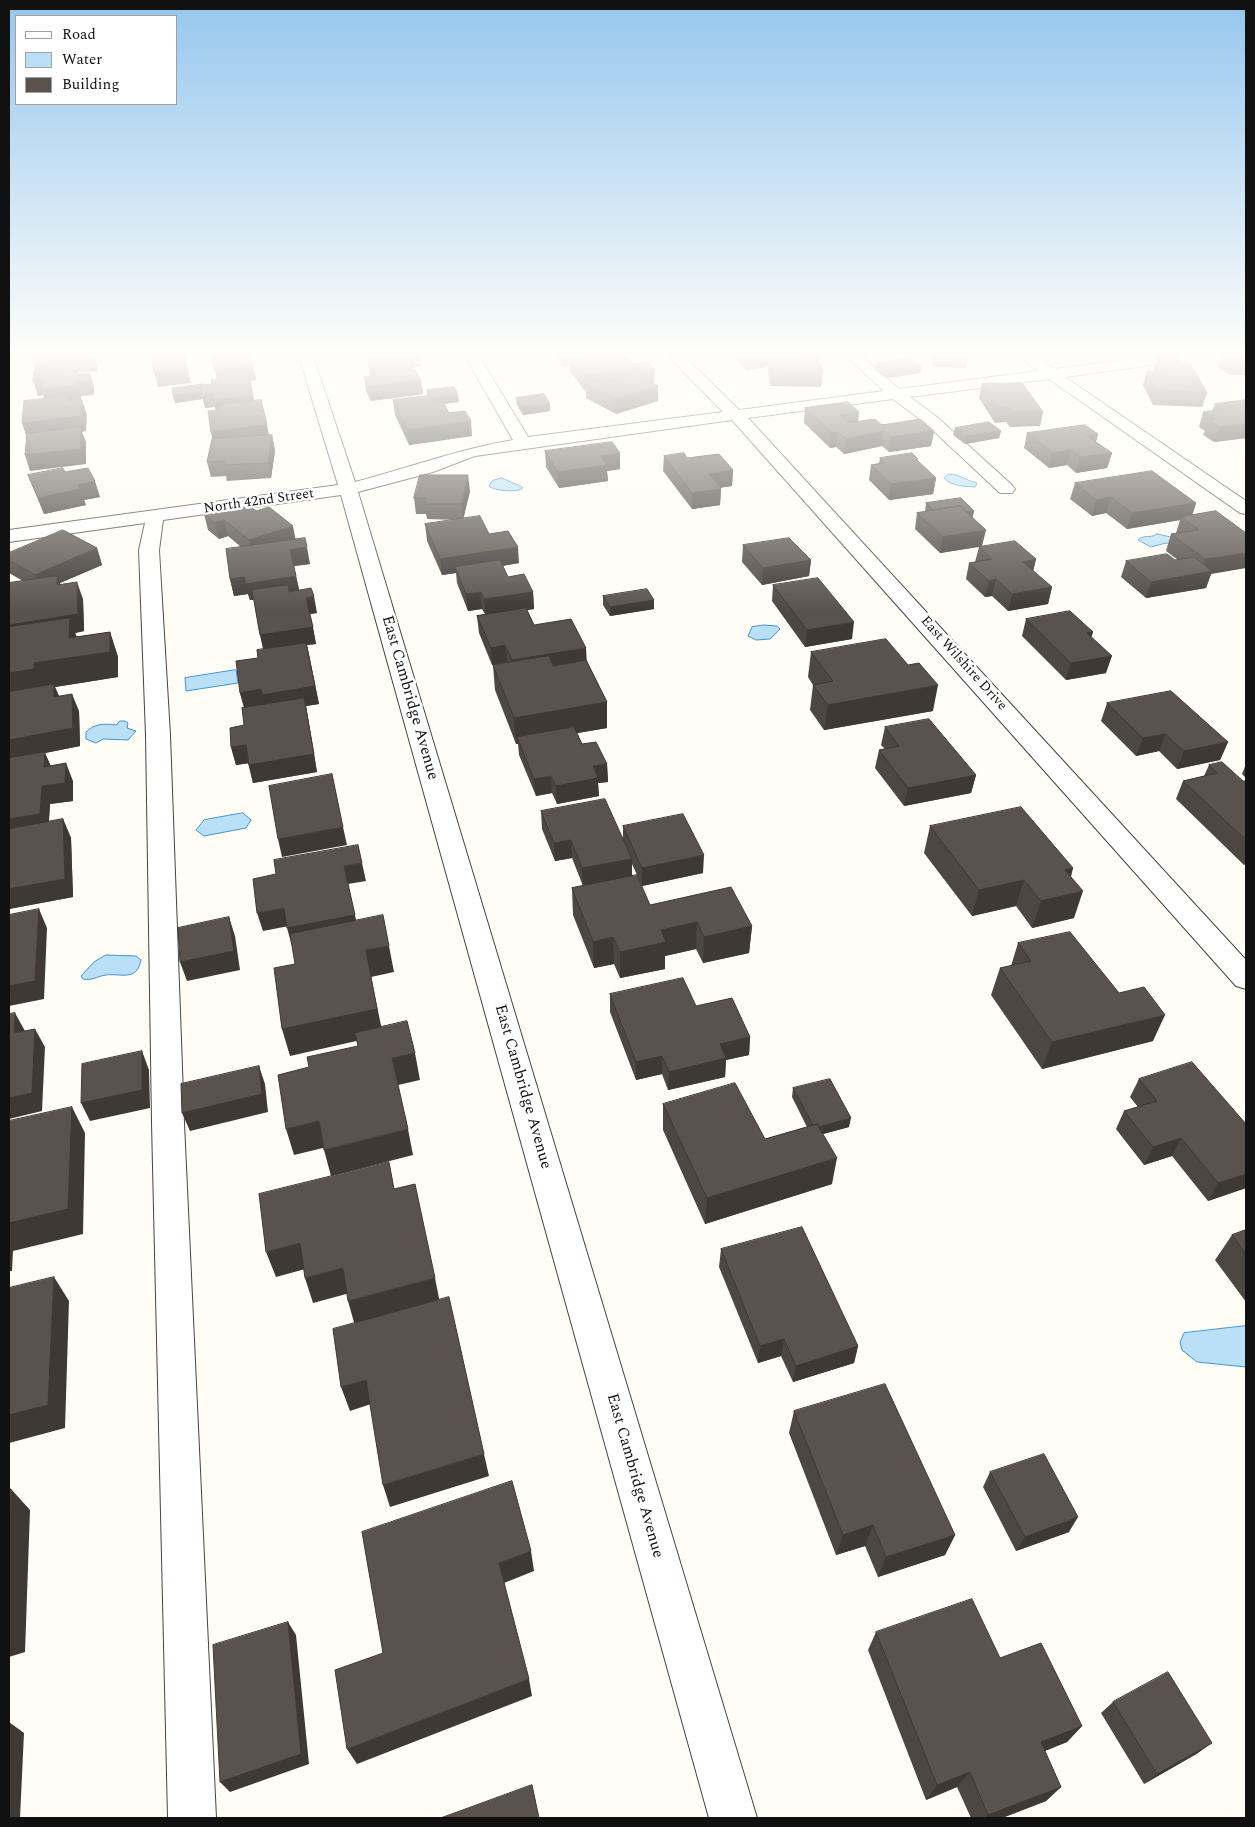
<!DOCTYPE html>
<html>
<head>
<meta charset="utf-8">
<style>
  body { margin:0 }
  #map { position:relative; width:1255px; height:1827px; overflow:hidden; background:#fffdf5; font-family:Spectral,serif }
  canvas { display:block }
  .frame { position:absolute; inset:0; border:10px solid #111; pointer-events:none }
  .legend { position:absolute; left:15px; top:15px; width:162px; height:90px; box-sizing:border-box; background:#fff; border:1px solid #a0a0a0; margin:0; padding:6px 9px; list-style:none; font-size:15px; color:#111 }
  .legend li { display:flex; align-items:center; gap:10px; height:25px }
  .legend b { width:25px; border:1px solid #a0a0a0 }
</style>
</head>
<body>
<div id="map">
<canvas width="1255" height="1827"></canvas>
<div class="frame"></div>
<ul class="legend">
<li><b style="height:6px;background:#fff"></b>Road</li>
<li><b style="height:14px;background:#b9e0f7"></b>Water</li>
<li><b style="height:14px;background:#5a524d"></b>Building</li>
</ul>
</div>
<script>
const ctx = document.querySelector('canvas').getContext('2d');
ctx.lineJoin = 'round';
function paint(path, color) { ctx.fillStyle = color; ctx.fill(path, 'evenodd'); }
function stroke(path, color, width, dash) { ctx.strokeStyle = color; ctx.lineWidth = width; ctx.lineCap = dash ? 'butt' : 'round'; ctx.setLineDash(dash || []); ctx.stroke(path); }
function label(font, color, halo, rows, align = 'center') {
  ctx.font = font + ' Spectral,serif'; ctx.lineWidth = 5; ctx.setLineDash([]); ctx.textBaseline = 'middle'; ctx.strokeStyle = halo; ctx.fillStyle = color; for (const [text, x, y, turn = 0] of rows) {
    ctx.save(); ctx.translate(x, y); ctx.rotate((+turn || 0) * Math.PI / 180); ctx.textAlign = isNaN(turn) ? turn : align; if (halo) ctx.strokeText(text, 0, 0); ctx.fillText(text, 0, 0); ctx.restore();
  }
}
const water = new Path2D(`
  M949,474C959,474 967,481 977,483L975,487C964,486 952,487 944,478Z
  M502,478L522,487L523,488C518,493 494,491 489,486L492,481Z
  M1157,534L1171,537L1177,545L1166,543L1151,547L1138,540C1143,534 1151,539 1157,534Z
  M764,625L777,626L780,629L770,639L756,640L748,636L752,627Z
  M236,670L238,683L186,691L185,678Z
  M120,721H125L128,723L127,728L136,731L128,740L103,739L96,743L86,739V732C94,724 104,723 116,725Z
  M243,813L251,820L246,828L204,836L196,830L204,820Z
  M106,955L136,956L141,960C137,982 120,973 106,975C98,976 92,981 83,979L81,976L94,962Z
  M1246,1326V1367L1197,1362L1182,1350L1180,1342L1184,1333Z`);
const minor = new Path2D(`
  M299,356H313L355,482C408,468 459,449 513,440L465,356H479L528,437L723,412L668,356H684L739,410L884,391L846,356H862L899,389L1038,371L1019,356H1036L1055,369L1152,356H1195L1188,360L1065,377L1246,501V514L1240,513L1049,379L910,397L937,417L1012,485L1015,489L1012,493H1000L925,423L893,399L748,418L1246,960V989L1236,986L732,420L475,456L433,472L358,492L757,1818H709L341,495L163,520L159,550L170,735L184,1123L216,1818H168L152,1123L146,735L139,550L145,523L9,542V530L338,485Z`);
const wall = new Path2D(`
  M208,356H250L256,380L250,381L254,401L269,436L272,435L275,451L271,478L227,481L226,476L211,477L207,462L212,439L216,411L215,407L205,408L203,399L175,403L173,395L212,384L217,379L211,357L208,358Z
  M366,356H420L421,366L413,367L421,380L423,394L371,401L366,391L364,377L370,376L368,363H369Z
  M555,356H627L633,364L654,384L658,386V401L616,414L586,398V389L584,390L570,371V365L562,366Z
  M733,356H783L782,358H794V356H819L823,373L821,387L770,386L768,372V367L746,370Z
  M931,356H969L966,368L933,367Z
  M1157,356L1181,363L1207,393L1202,407L1153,405L1143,385L1147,371H1154L1153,370Z
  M1222,356H1246V375H1230L1218,368Z
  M876,363L921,366L920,373L886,378L875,370Z
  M982,384L1043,412L1040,426L1010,427L1006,422L995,423L979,398Z
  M427,390L459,402L444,404L449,413L472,436L409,445L395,415L393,400L427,396Z
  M516,398L550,411L523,415L517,405Z
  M1246,400V438L1214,442L1203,435L1205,431L1199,427L1203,412L1212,411L1215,404Z
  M805,408L859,412L858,421L934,431L931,446L889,452L882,446L844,454L836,447L830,448L804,423Z
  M955,428L1001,431L999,438L965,444L953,435Z
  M1027,433L1098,434L1096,442L1112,453L1107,468L1076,473L1067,465L1049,468L1024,448Z
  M545,451L620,469L607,471L608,481L559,488L546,467Z
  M664,456L687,458L733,470L732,486L720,488L721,489L720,505L692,509L663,471Z
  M880,458L917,461L936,478L933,494L889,500L869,480L871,465L879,463Z
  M65,472L100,497L84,500L86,505L44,514L34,490L28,475Z
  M1075,483L1196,503L1192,515L1216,511L1211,574L1206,588L1146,598L1121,577L1126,561L1178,560L1166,551L1171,534H1177L1176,533L1180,520L1127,529L1106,513L1092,516L1070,499Z
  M470,491L463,519L489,534L519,563L503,566L508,577L533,592L534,609L527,610L534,625L587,661L607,702V728L577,733L582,744L607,764L608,782L598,783L599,796L557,804L552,793L536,796L519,755L518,744H516L495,690L493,665L507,662L492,665L479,633L477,616L485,614L482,609L468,611L457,583L456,573L442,575L427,541L425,524L457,520L427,519L426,514H416L414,498Z
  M926,503L974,511L972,518L982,546L1036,559L1033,571L1052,587L1048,604L1008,611L992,596L985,597L966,579L969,563L975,562L979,547L940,553L915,529L917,513L925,512Z
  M256,511L296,539L310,564L294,566L299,590L317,613L310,614L316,644L307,645L319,704L306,706L317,772L253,783L248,763L236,765L231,747L244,725V708L240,693L258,658L263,649L254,600H250L248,594L234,596L230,579L241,547L228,536L219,539L208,530L204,514Z
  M743,545L811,560L809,576L762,585L742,562Z
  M97,548L102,565L60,583V585L83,599L84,631L75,633L77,637L110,632L118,657V677L55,687L59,696L79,711L80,746L45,753L51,766L73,781V801L50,804L49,822L63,819L71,838L73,897L9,909V583L23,581L9,573V553Z
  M773,585L852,639L805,647L772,601Z
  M603,596L654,600V609L610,616L603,605Z
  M1026,619L1093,632L1091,637L1106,673L1066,680L1022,636Z
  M811,652L933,711L824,730L810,710L813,685L808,677Z
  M1107,703L1228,742L1220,760L1177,769L1159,751L1136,756L1101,721Z
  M885,727L976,775L971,793L904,806L875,768L879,750L885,749L881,745Z
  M1246,764V778L1242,774Z
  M1209,765L1243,781H1246V864L1244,865L1176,799L1183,781L1204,776Z
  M541,811L623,838V826L703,873L642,886L632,864V876L650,905L752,926L749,953L703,963L696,949L665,956V969L620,978L614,964L594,968L573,915L572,888L583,886L572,858L555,861L542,829Z
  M930,826L1073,868L1071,877L1074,918L1032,928L1016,906L972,916L924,853Z
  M1018,943L1153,1041L1042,1069L991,995L1000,968L1011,966Z
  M610,994L696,1006L750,1037L749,1055L726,1060L725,1077L668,1090L662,1074L636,1080L610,1012Z
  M1139,1079L1246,1124V1188L1208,1201L1172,1156L1144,1165L1116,1129L1124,1111L1138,1107L1130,1097Z
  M793,1088L849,1127L823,1134L832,1184L705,1224L663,1130V1104L765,1139L807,1127L792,1097Z
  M1246,1230V1302L1215,1260L1232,1235Z
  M721,1249L858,1346L854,1363L793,1382L781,1356L758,1363L719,1267Z
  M794,1411L955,1535L945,1555L878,1577L865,1546L836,1555L789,1433Z
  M990,1472L1069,1532L1016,1551L983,1487Z
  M876,1632L1000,1658L1082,1726L1067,1742L1045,1751L1061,1787L1046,1801L1002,1818H971L957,1787L926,1800L868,1650Z
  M1113,1702L1198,1753L1144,1784L1101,1713Z`);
const shadedWall = new Path2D(`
  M95,356L97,364V371L78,372L81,381L90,373L94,387V395L81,396V400L46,404L43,395L38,396L33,381L43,380L77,386L38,377L33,363Z
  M185,356L191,383L158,387L154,372Z
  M377,356H420L421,366L372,371L370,357Z
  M561,356H609L570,357V365L562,366Z
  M747,356H783V357H782L781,366L769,358L768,367L746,370Z
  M253,366L256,380L218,384L215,370Z
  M921,366L920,373L886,378L887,371Z
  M637,369V383L585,384L586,389L584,390V375Z
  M655,370L654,384L639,386V372Z
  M421,380L423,394L371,401L369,387Z
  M658,386V401L616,414L615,399Z
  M203,392L253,396L256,410L217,415L215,407L205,408L203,399L175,403L173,395Z
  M458,395L459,402L431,405L430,398Z
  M82,400L87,415L86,431L82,432L86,442V464L30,471L25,455L27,438L22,423Z
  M550,404V411L523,415L522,407Z
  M859,412L857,427L838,429L839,415Z
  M471,421L472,436L409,445L407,430Z
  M1246,424V438L1214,442L1219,427Z
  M267,425L270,440L214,447L211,432Z
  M884,431L882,446L844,454L846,439Z
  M934,431L931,446L889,452L891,437Z
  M1001,431L999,438L965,444L966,436Z
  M837,432L836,447L830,448L832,433Z
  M1098,434L1094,449L1087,436Z
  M272,435L275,451L271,478L268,463Z
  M1071,450L1067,465L1049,468L1052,453Z
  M620,453V469L607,471L608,481L559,488L558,472L601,456Z
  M1112,453L1107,468L1076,473L1080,457Z
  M733,470L732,486L708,489L709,474Z
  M468,475L470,491L463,520L462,504Z
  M936,478L933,494L889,500L891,484Z
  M95,481L100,497L84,500L86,505L44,514L38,498L78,485Z
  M721,489L720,505L692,509V493Z
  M1111,497L1106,513L1092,516L1096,500Z
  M1196,503L1191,519L1181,517L1180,520L1127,529L1132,513Z
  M974,511L972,519L938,516Z
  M224,520L228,536L219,539L215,523Z
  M293,526L296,542L253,557L249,540Z
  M986,530L982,546L940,553L943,537Z
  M307,547L310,564L294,566L290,550Z
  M518,547L519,563L457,573L455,567L456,573L442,575L440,559Z
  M97,548L102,565L60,583L63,592H41L35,575Z
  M1246,553V568L1211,574L1206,588L1146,598L1151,582L1200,573L1205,559Z
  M1036,559L1032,576L1023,562Z
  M811,560L809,576L762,585L763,568Z
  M296,576L300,593L250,600L248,594L234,596L230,579L244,577Z
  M996,579L992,596L985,597L989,581Z
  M77,582L83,599L84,631L75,633L79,643L110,632L118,657V677L55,687L61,701L9,700V625Z
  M1052,587L1048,604L1008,611L1012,594Z
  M481,592L482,609L468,611L466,594Z
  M533,592L534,609L486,616L484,599Z
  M314,596L317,613L309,614L306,598Z
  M654,600V609L610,616V607Z
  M854,622L852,639L805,647L807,630Z
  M313,627L316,644L307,645L319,704L306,706L317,772L253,783L249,765L245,710L240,693L264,652L260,635Z
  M1093,632L1088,649L1087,633Z
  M505,645L507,662L492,665L491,648Z
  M586,648L587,665L514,677L512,660Z
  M1112,656L1106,673L1066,680L1071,663Z
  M938,685L933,711L824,730L828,705Z
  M72,694L79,711L80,746L45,753L52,770L9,759V740Z
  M607,702V728L520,743L517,737L518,744H516L514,718Z
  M1165,734L1159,751L1136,756L1143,738Z
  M1228,742L1220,760L1177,769L1184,751Z
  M246,745L251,763L236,765L231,747Z
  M66,763L73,781V801L50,804L48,832L9,839V819Z
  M607,764L608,782L598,783L599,796L557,804L556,786L593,766Z
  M976,775L971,793L904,806L908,788Z
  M551,776L552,793L536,796L534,779Z
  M63,819L71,838L73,897L9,909V889Z
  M343,827L347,845L282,857L278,839Z
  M571,840L572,858L555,861L554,843Z
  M704,855L703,873L642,886V868Z
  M632,859V877L583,887L582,868Z
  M362,863L366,881L348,884L359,933L292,946L287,928L344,866Z
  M1073,868L1064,895L1065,870Z
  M1024,880L1016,906L972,916L979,890Z
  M1083,891L1074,918L1032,928L1041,901Z
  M284,908L289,926L263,931L257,913Z
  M39,909L47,928L44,999L9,1006V986Z
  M229,917L235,936L240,970L187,981L180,962Z
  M697,922L696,949L665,956V969L620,978V952L661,930Z
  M752,926L749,953L703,963L704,937Z
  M613,937L614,964L594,968L593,942Z
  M389,946L394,972L371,977L383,1035L290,1056L282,1029L366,950Z
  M15,1013L25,1031L14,1033Z
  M1165,1015L1153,1041L1042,1069L1052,1042Z
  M35,1029L45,1047L42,1111L9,1119V1098Z
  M750,1037L749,1055L726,1060L725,1077L668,1090L669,1072L720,1044Z
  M142,1051L149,1070L150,1108L90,1121L81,1103Z
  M415,1053L420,1080L398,1085L392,1058Z
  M662,1056V1074L636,1080V1062Z
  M259,1066L265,1084L268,1112L190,1131L182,1113Z
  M72,1107L85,1133L83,1234L13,1251L12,1271H9V1223Z
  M851,1118L849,1127L812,1137L814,1128Z
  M319,1121L327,1147L294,1155L286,1129Z
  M408,1129L413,1155L331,1176L324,1150Z
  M1181,1138L1172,1156L1144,1165L1153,1147Z
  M837,1158L832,1184L705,1224L707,1198Z
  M1246,1174V1188L1208,1201L1218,1183Z
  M300,1243L309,1268L276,1277L266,1252Z
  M343,1268L350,1293L313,1303L305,1278Z
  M54,1277L69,1301L65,1428L9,1443V1415Z
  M435,1278L440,1303L355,1326L348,1301Z
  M784,1339L781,1356L758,1363L760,1346Z
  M858,1346L854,1363L793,1382L796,1366Z
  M366,1380L374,1403L350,1411L341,1387Z
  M484,1454L489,1476L390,1507L383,1485Z
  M11,1489L30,1510L25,1652L9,1657V1539Z
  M1078,1517L1069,1532L1016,1551L1025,1537Z
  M873,1525L865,1546L836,1555L843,1535Z
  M955,1535L945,1555L878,1577L886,1557Z
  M531,1551L534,1571L504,1583L499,1563Z
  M288,1622L296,1635L309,1764L230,1792L220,1782Z
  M529,1679L532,1696L357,1764L347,1749Z
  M9,1722L24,1733L20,1818H9Z
  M1082,1726L1067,1742L1027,1758L1041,1742Z
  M1212,1743L1198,1753L1144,1784L1157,1774Z
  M970,1772L957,1787L926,1800L937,1785Z
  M1061,1787L1046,1801L1002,1818H985L988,1815Z`);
const building = new Path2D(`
  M34,356H93L33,363Z
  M152,356H185L187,369L154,372Z
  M211,356H250L253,366L215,370Z
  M627,356L633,364L648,362L655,370L639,372L637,369L584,375L570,357Z
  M795,356H819L823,373L771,372L769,358H795Z
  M1158,356L1177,357L1181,363H1190L1207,393L1157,390L1147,371L1166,372Z
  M408,358L421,380L369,387L364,377L374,375L368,363Z
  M910,358L921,366L887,371L876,363Z
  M77,367L76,374L90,373L89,381L77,382V386L42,389L43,380L33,381L34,371Z
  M634,374L658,386L615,399L585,384L603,379L609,382Z
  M249,376L253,396L213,400L212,393L202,394L201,385L212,384L211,380Z
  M1022,383L1043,412H1013L1010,408H999L982,384Z
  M201,385L202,392L173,395L172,388L202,384Z
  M454,387L458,395L431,398L427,390Z
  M544,394L550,404L522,407L516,398Z
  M68,396L67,402L82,400V416L22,423L24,401Z
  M430,396L434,403L443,402L449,413L465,411L471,421L407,430L393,400Z
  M261,400L267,425L211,432L208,411L219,410V405Z
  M1246,400V424L1219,427L1208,420L1215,419L1203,412L1223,409L1215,404Z
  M848,402L859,412L839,415L848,423L875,419L882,425L920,419L934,431L891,437L884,431L846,439L837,432L832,433L805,408Z
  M989,422L1001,431L966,436L955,428Z
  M1085,425L1098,434L1087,436L1112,453L1080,457L1071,450L1052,453L1027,433Z
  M81,427V449L25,455L27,434Z
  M272,435L268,463L224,465V461L207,462L212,439Z
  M612,442L620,453L601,456L607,465L558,472L545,451Z
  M684,453L687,458L719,454L733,470L709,474L721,489L692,493L664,456Z
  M912,453L918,459H916L936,478L891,484L871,465L885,463L880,458Z
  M63,468L65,472L88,468L95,481L78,485L80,489L38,498L28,475Z
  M1152,471L1196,503L1132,513L1111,497L1096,500L1075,483Z
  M420,475H468L462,504H425L426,498H414Z
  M961,498L974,511L966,512L960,506L933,510L926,503Z
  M244,502L256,511L269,507L293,526L249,540L224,520L215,523L204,514Z
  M960,506L986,530L943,537L917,513Z
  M1216,511L1246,533V553L1205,559L1171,534L1199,530L1181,517Z
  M480,516L489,534L508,531L518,547L440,559L425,524Z
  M63,530L97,548L35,575L9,560V553Z
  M305,538L307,547L290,550L296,576L246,584L244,577L230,579L226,549Z
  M789,538L811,560L763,568L743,545Z
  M1015,541L1036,559L1023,562L1052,587L1012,594L996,579L989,581L969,563L992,559L979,547Z
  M1167,554L1175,560L1194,557L1212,571L1151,582L1126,561Z
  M500,560L508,577L524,574L533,592L484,599L481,592L466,594L455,567Z
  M57,576V585L77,582L78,614L9,625V583Z
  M818,578L854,622L807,630L773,585Z
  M288,585L289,592L311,588L314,596L306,598L313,627L260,635L252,590Z
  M647,589L654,600L610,607L603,596Z
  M526,608L534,625L571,619L586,648L512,660L505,645L491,648L477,616Z
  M1070,611L1093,632L1087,633L1112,656L1071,663L1026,619Z
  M70,618L69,638L110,632V652L34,663V669L9,673V627Z
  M886,639L908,665L919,663L938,685L828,705L813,685L833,681L811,652Z
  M306,643L315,686L262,695L261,689L240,693L236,661L258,658L257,650Z
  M549,656L553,666L586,660L607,702L514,718L493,665Z
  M54,684V697L72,694L73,728L9,740V692Z
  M1171,691L1228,742L1184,751L1165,734L1143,738L1107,703Z
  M304,698L314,754L249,765L246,745L231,747L230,728L244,725L242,708Z
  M929,719L976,775L908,788L879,750L899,746L885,727Z
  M574,727L582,744L596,742L607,764L593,766L598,778L556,786L551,776L534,779L517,737Z
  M45,752L44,767L66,763L65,783L42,786L40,814L9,819V758Z
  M1222,762L1243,781H1246V840L1183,781L1217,773L1209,765Z
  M332,774L343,827L278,839L269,786Z
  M605,799L632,859L582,868L571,840L554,843L541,811Z
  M1021,807L1073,868L1065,870L1083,891L1041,901L1024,880L979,890L930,826Z
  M683,814L704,855L642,868L623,826Z
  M63,819L65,879L9,889V829Z
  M358,845L362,863L344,866L355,915L287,928L284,908L257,913L253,879L276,874L274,860Z
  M637,875L650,905L731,887L752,926L704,937L697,922L661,930L666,942L620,952L613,937L593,942L572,888Z
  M39,909L35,981L9,986V915Z
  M383,915L389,946L366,950L377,1009L282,1029L274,968L295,964L290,934Z
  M229,917L234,951L180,962L178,928Z
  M1070,932L1119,993L1144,987L1165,1015L1052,1042L1000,968L1031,961L1018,943Z
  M683,978L696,1006L732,998L750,1037L720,1044L726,1058L669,1072L662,1056L636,1062L610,994Z
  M15,1013L14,1033L35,1029L32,1093L9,1098V1014Z
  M407,1021L415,1053L392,1058L408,1129L324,1150L319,1121L286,1129L278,1075L309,1067L307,1057L358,1046L355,1033Z
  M142,1051V1090L81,1103L82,1064Z
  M1192,1062L1246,1124V1174L1218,1183L1181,1138L1153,1147L1124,1111L1157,1101L1139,1079Z
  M259,1066L262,1094L182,1113L181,1084Z
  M830,1079L851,1118L819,1127L817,1124L813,1125L793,1088Z
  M735,1083L765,1139L817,1124L837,1158L707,1198L663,1104Z
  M72,1107L68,1209L9,1223V1121Z
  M389,1162L394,1189L415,1184L435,1278L348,1301L343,1268L305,1278L300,1243L266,1252L259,1194Z
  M802,1227L858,1346L796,1366L784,1339L760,1346L721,1249Z
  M1246,1230V1254L1232,1235Z
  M54,1277L48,1405L9,1415V1288Z
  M449,1297L484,1454L383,1485L366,1380L341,1387L333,1329Z
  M885,1384L955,1535L886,1557L873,1525L843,1535L794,1411Z
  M1044,1454L1078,1517L1025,1537L990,1472Z
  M512,1481L531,1551L499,1563L529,1679L347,1749L335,1670L383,1653L362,1532Z
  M9,1489H11L9,1539Z
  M972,1599L1000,1658L1041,1643L1082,1726L1041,1742L1061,1787L988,1815L970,1772L937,1785L876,1632Z
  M288,1622L301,1754L220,1782L213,1645Z
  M1168,1672L1212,1743L1157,1774L1113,1702Z
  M532,1785L539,1818H441Z`);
const farStreetnames = [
  ["North 42nd Street",259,502,-8],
  ["East Wilshire Drive",963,664,48]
];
const streetNames = [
  ["East Cambridge Avenue",409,698,74],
  ["East Cambridge Avenue",522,1087,74],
  ["East Cambridge Avenue",634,1476,74]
];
paint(water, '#b9e0f7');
stroke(water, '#3f96cf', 1);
stroke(minor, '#444', 2);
paint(minor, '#fff');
paint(wall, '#4d4742');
paint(shadedWall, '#3f3936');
paint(building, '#5a524d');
stroke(building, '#3f3936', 1);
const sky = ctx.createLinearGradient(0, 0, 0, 612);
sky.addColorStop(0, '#95c6ee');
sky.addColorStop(0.58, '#fffefa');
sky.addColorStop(1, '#fffefa00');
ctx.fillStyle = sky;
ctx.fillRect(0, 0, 1255, 612);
label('14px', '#111', '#fff', farStreetnames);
label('16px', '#111', '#fff', streetNames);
</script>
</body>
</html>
